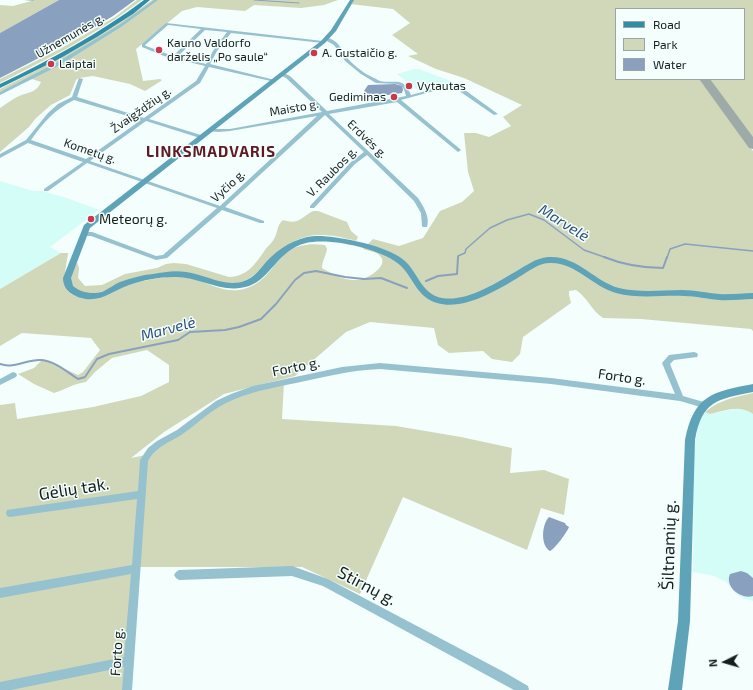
<!DOCTYPE html>
<html>
<head>
<meta charset="utf-8">
<style>
  body { margin:0 }
  #map { position:relative; width:753px; height:690px; overflow:hidden; background:#f3fefd; font-family:"Exo 2",sans-serif }
  canvas { display:block }
  .legend { position:absolute; left:615px; top:8px; width:130px; height:72px; box-sizing:border-box; background:#f3fefd; border:1px solid #9aa5a4; margin:0; padding:5px 7px; list-style:none; font-size:12px; color:#15201e }
  .legend li { display:flex; align-items:center; gap:8px; height:20px }
  .legend b { width:20px; border:1px solid #9aa5a4 }
  .north { position:absolute; left:705px; top:642px; width:40px; height:40px; -webkit-text-stroke:3px #f3fefd; paint-order:stroke; rotate:265deg; font-size:11px; font-weight:700; line-height:16px; text-align:center; color:#15201e }
  .north::after { content:''; display:block; margin:auto; width:14px; height:18px; background:#15201e; clip-path:polygon(50% 0,100% 100%,50% 72%,0 100%) }
</style>
</head>
<body>
<div id="map">
<canvas width="753" height="690"></canvas>
<ul class="legend">
<li><b style="height:5px;background:#2f8da7"></b>Road</li>
<li><b style="height:11px;background:#d0d8b9"></b>Park</li>
<li><b style="height:11px;background:#89a1be"></b>Water</li>
</ul>
<div class="north">N</div>
</div>
<script>
const ctx = document.querySelector('canvas').getContext('2d');
ctx.lineJoin = 'round';
function paint(path, color) { ctx.fillStyle = color; ctx.fill(path, 'evenodd'); }
function stroke(path, color, width, dash) { ctx.strokeStyle = color; ctx.lineWidth = width; ctx.lineCap = dash ? 'butt' : 'round'; ctx.setLineDash(dash || []); ctx.stroke(path); }
function label(font, color, halo, rows, align = 'center') {
  ctx.font = font + ' "Exo 2",sans-serif'; ctx.lineWidth = 3; ctx.setLineDash([]); ctx.textBaseline = 'middle'; ctx.strokeStyle = halo; ctx.fillStyle = color; for (const [text, x, y, turn = 0] of rows) {
    ctx.save(); ctx.translate(x, y); ctx.rotate((+turn || 0) * Math.PI / 180); ctx.textAlign = isNaN(turn) ? turn : align; if (halo) ctx.strokeText(text, 0, 0); ctx.fillText(text, 0, 0); ctx.restore();
  }
}
const built = new Path2D(`
  M414,69H419L451,81L452,83L420,92L397,74Z
  M0,181L33,191H42L67,198L99,210L50,247L61,253L0,289Z
  M740,408L747,410L753,414V601L745,599L736,594L726,582L714,576L693,572L694,454L698,424L705,412L710,414Z`);
const green = new Path2D(`
  M35,0H59L0,33V5L13,6Z
  M137,0H142L114,20L68,48L0,83V79L60,49L115,17Z
  M152,0H338L324,5L301,8L254,5L245,11L197,7L182,11L136,49L143,81L160,79L162,80L161,81L145,91L130,84L93,76L79,78L76,80L70,95L51,105L36,118L29,127L0,152V108C6,104 11,100 17,97C26,92 36,94 41,82L32,79L0,92V89C53,62 105,36 152,0Z
  M353,0H753V140L708,79H744V9H616V79H699L753,151V331L751,329L641,319L603,318C591,310 588,298 576,290L569,291V295L571,303L523,337L520,354L512,362L492,359L483,351L449,353L438,345L434,328L370,322L346,332L295,376L224,394L164,432L131,458L146,455L226,399L284,383L282,419L396,426L461,437L512,448L510,473L544,470L569,479L564,515L541,508L527,550L403,497L360,594L302,567H139L131,690H0V405L15,403L17,419L93,407L141,396L169,382V365L147,350L112,358L95,372L86,382C72,384 67,389 54,393L34,384L18,374L34,368L43,359L78,375L83,372L100,350L91,338L22,333L0,346V289L61,253H68C67,265 59,288 73,295C75,296 81,297 84,297C96,296 108,290 120,287C135,282 151,279 167,277C175,276 187,276 194,279C211,284 226,294 244,289C280,279 273,238 325,245L327,249C326,256 322,261 322,268C333,274 344,281 357,280C366,280 390,266 380,256C376,251 368,251 363,249L373,239L399,246L423,238L440,211L462,202L474,191L468,172L464,133H476L489,137L511,126L503,117L522,105L464,78L436,69L408,56L418,54L392,35L410,23L393,9L350,4Z
  M313,211H318L347,222L351,231L358,237L356,241C315,230 298,233 267,262C259,270 252,279 241,282C224,287 210,277 194,274C185,272 149,276 139,277C123,280 97,300 81,292C78,291 74,288 71,286L70,278L77,262L79,268L78,278L85,286L102,285L125,274L157,268L166,264L174,263L186,264L229,277C247,277 256,263 265,250C268,246 273,242 275,237C278,231 277,225 283,220C299,225 300,218 313,211Z
  M753,393V414C739,404 725,411 710,414L705,412C719,400 735,397 753,393Z`);
const water = new Path2D(`
  M59,0H135L113,16L68,43L0,78V33Z
  M395,84L402,86L403,90L402,93L388,95L366,94L364,91L368,85Z
  M549,517L565,523L566,525L569,527C567,532 555,549 550,551C540,545 542,524 549,517Z
  M741,571L747,573L753,578V596C742,600 724,587 730,574Z`);
const streamFar2 = new Path2D(`
  M254,0L299,3`);
const streamFar1 = new Path2D(`
  M458,258V256L465,253L466,249L490,228L507,220L529,214L544,220L584,250L607,258
  M667,258L670,249L685,244L753,251`);
const stream = new Path2D(`
  M604,257C624,265 642,268 663,268L667,257
  M426,281L438,276L457,274L458,257
  M0,364C14,369 27,359 41,360C55,361 67,372 78,379L85,377L97,359L109,354L178,340L190,332L225,330L239,327L261,319L276,304L295,280L304,273L316,271L345,277L364,279L381,278L407,288`);
const taxiway = new Path2D(`
  M699,79H710L753,137V149L749,148Z`);
const street = new Path2D(`
  M24,0H35L33,1Z
  M154,0H158L121,27L60,65L0,95V92L56,63L119,25Z
  M166,23L323,41L325,42L323,43L231,33L217,51L210,64L275,80V82L209,67L200,83L149,119L204,136V138H200L146,121L90,161L220,206L317,116L230,131L218,132L208,131V129H230L322,112L286,78L280,75V73H284L290,76L327,111L406,96L404,89L401,86L397,84L376,83L361,74L345,61L334,45L325,40V38C338,38 342,51 349,60C354,65 360,70 366,74C371,76 375,79 380,81C396,84 403,76 411,95L452,84L458,85L498,114L494,115L452,86L401,100L460,149L461,150L458,152L397,102L329,114L418,198C424,207 430,217 427,227H423L422,226L421,213L414,201L367,155L355,164L314,208H310V206L351,162L364,152L325,115L225,207L264,221V223H260L222,210L167,258L156,260L91,236H84L81,234L84,232H92L156,256L163,255L217,208L87,163L48,191H44V189L83,162L28,143L0,158V154L26,140L48,113L58,104L72,97L79,78L83,79L77,97L144,118L196,81L205,66L164,56L142,47V44ZM168,25L201,29L173,56L146,46L145,45ZM205,30L227,32L213,51L206,64L177,57ZM74,100L141,120L86,159L31,140C44,122 54,110 74,100Z
  M694,352L697,353L698,355L697,357L674,360L670,364L683,396L707,403L708,405L707,407L704,408L680,401L551,384L380,369C351,370 324,377 296,383C272,388 248,392 226,403C210,411 198,423 184,433C171,442 156,446 148,461L132,690H122L124,667L11,690H0V682L124,657L131,574L0,598V588L132,565L137,499L10,517L7,516L6,513L7,510L138,491L140,460L148,448L157,441L177,430L216,401L231,394L253,386L342,367L380,363L551,378L675,394L662,363L669,355Z
  M13,372L16,373L17,375L16,377L0,385V379Z
  M292,566L328,579L504,672L528,686L529,690H514L323,586L292,576L179,580L176,578L174,575L176,572L179,570Z`);
const secondary = new Path2D(`
  M350,0H354L336,31L325,43L90,228L71,278L73,286C81,293 94,295 104,291C110,288 115,284 120,282C131,278 142,275 153,274C164,272 175,270 186,272C205,274 225,288 244,281C254,278 260,269 266,262C279,248 295,238 314,236C336,235 391,246 406,262C418,274 423,295 442,298C467,302 494,284 515,272C525,266 536,258 548,257C577,255 594,281 619,288C640,293 662,290 682,290C695,290 707,293 719,294C731,295 742,293 753,293V299C742,299 730,301 719,300C707,299 696,296 684,296C662,295 638,299 616,293C592,286 575,262 550,263C539,263 529,271 519,277C498,290 463,311 437,303C417,297 414,279 401,266C384,249 329,237 306,243C278,250 271,278 249,286C222,295 200,276 174,277C159,277 143,280 129,285C114,290 103,301 86,299C74,297 63,291 63,278L84,225L321,41L331,30Z
  M753,384V392C717,399 702,401 695,440L690,621L682,690H668L678,621L685,440C694,395 712,392 753,384Z`);
const primary = new Path2D(`
  M144,0H150L133,14L97,37L59,59L0,88V84C50,60 99,34 144,0Z`);
const markers = [
  [159,50,4,"#c9384c"],
  [314,53,4,"#c9384c"],
  [51,64,4,"#c9384c"],
  [409,86,4,"#c9384c"],
  [394,97,4,"#c9384c"],
  [91,219,4,"#c9384c"]
];
const farStreetnames = [
  ["Užnemunės g.",70,36,-30],
  ["Maisto g.",294,108,-10],
  ["Žvaigždžių g.",141,110,-35],
  ["Erdvės g.",367,139,44],
  ["Kometų g.",90,151,19],
  ["V. Raubos g.",332,172,-45],
  ["Vyčio g.",228,186,-43]
];
const farPoinames = [
  ["Kauno Valdorfo",167,43],
  ["darželis „Po saule“",167,57],
  ["A. Gustaičio g.",322,53],
  ["Laiptai",59,64],
  ["Vytautas",417,86],
  ["Gediminas",386,97,"right"]
];
const poiNames = [
  ["Meteorų g.",99,219]
];
const streetNames = [
  ["Forto g.",296,367,-12],
  ["Forto g.",622,377,8],
  ["Forto g.",117,652,-86]
];
const farDistrictnames = [
  ["LINKSMADVARIS",211,152]
];
const waterNames = [
  ["Marvelė",564,223,32],
  ["Marvelė",168,329,-15]
];
const nearStreetnames = [
  ["Gėlių tak.",74,489,-9],
  ["Šiltnamių g.",669,545,-88],
  ["Stirnų g.",367,586,28]
];
paint(built, '#d5fdf8');
paint(green, '#d0d8b9');
paint(water, '#89a1be');
stroke(streamFar2, '#89a1be', 1);
stroke(streamFar1, '#89a1be', 1.5);
stroke(stream, '#89a1be', 2);
paint(taxiway, '#9eaaa8');
paint(street, '#96c1cf');
paint(secondary, '#5fa3b8');
paint(primary, '#2f8da7');
for (const [x, y, r, color] of markers) { const dot = new Path2D(); dot.arc(x, y, r, 0, 2 * Math.PI); ctx.fillStyle = color; ctx.fill(dot); stroke(dot, '#f3fefd', 1.5); }
label('12px', '#15201e', '#f3fefd', farStreetnames);
label('12px', '#15201e', '#f3fefd', farPoinames, 'left');
label('14px', '#15201e', '#f3fefd', poiNames, 'left');
label('14px', '#15201e', '#f3fefd', streetNames);
ctx.letterSpacing = '1px';
label('bold 15px', '#5f1922', '#f3fefd', farDistrictnames);
ctx.letterSpacing = '0px';
label('italic 15px', '#2e507a', '#f3fefd', waterNames);
label('17px', '#15201e', '#f3fefd', nearStreetnames);
</script>
</body>
</html>
